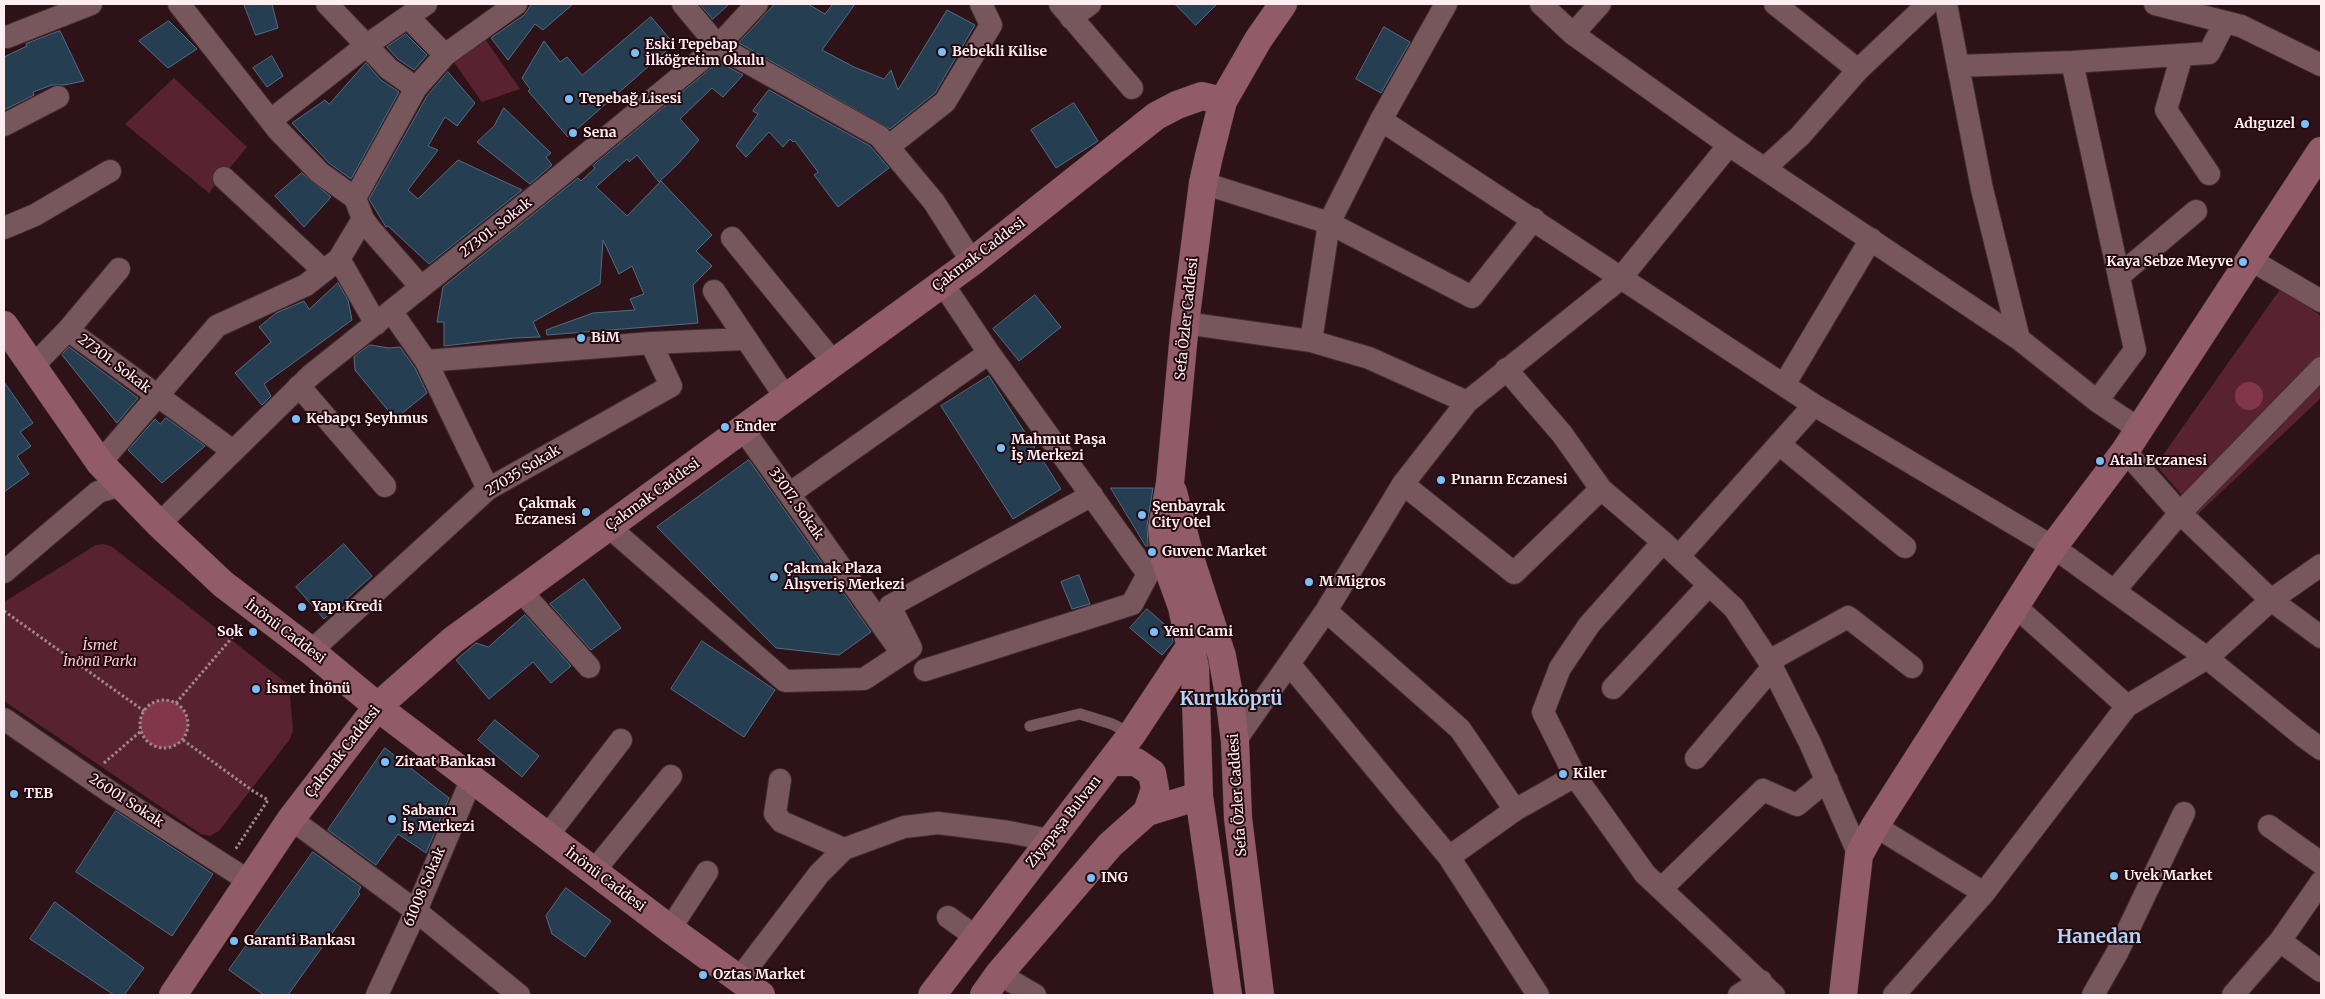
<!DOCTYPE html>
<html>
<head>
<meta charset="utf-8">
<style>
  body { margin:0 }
  #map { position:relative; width:2325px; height:999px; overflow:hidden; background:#2d1218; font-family:Merriweather,serif }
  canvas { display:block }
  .frame { position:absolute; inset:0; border:5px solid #ffeef1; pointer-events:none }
</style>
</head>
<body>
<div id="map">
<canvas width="2325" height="999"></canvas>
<div class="frame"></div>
</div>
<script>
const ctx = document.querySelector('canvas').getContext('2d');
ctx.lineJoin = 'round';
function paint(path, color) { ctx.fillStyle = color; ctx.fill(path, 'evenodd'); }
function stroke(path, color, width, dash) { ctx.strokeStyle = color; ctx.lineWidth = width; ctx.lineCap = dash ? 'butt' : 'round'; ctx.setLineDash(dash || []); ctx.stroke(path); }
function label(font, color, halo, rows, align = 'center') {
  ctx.font = font + ' Merriweather,serif'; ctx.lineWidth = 4; ctx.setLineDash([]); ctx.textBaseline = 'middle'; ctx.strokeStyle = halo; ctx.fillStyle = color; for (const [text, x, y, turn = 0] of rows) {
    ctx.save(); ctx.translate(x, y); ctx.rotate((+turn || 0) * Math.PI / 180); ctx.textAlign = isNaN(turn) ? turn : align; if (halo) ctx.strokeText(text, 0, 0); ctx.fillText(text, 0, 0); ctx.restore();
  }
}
const green = new Path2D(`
  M485,39L520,89L482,102L453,61Z
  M174,78L247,147L209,193L125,124Z
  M2281,288L2321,316V398L2198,514L2156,465Z
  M103,544L111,546L289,685L293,730L290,739L219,831L210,836L201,834L4,701V602L96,545Z`);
const water = new Path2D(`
  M2235 396a14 14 0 1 1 28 0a14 14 0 1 1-28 0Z
  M140 724a24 24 0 1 1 48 0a24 24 0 1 1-48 0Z`);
const building = new Path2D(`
  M244,4H272L278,28L256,35Z
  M532,4H573L543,30L535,24L508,60L491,38L524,15Z
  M700,4H729L713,19Z
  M775,4H808L825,14L833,4H855L822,50L854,67L884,79L891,70L898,90L947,10L975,25L935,93L890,129L739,43Z
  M1175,4H1217L1196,25Z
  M651,17L674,44L568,137L528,91L530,89L522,78L544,41L560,62L567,57L582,75Z
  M169,21L197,49L168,68L139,41Z
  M1384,27L1410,42L1381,93L1356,79Z
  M60,31L84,81L64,85H52L33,92L34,95L4,110V57L27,46L26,44Z
  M406,34L427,55L414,70L398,59L387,47Z
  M272,56L283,76L267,87L253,68Z
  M719,62L743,75L723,97L712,88L680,119L699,140L679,163L659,182L637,155L629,162L627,159L596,187L627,216L661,181L712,235L696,251L712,266L693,285L698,323L547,335L546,330L593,313L635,310L630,299L644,294L632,266L619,274L603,240L600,284L533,322L540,337L514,338L444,346V322H437L443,287L578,178L581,181L595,168L593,166Z
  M366,63L381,80L399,92L351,179L329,163L292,123L325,100L329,104Z
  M448,72L475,103L457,126L445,117L428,146L438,150L408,190L418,199L458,160L522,190L429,264L388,226L386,227L369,199L427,96Z
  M769,90L870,146L889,168L838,207L814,175L818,172L795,141L793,142L790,139L783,147L769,132L746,157L736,146L758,114L753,111Z
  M1074,103L1098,141L1056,168L1031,130Z
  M504,108L551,153L546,157L552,165L530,184L477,142L494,126Z
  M302,173L331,197L304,227L275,196Z
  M338,283L348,300L352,320L264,384L271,396L262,405L235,373L271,342L259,327L276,313L304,301L309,309Z
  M1035,295L1061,327L1019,361L993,329Z
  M370,345L389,348L400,347L415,368L427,393L395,419L355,370L354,357Z
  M69,347L138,398L117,423L62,355Z
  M989,376L1061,489L1013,519L941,406Z
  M4,382L33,423L20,432L31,446L17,456L29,474L4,492Z
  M166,418L205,446L162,483L128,450L155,419L160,424Z
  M749,460L871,632L839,655L776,648L657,527Z
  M1111,488H1153L1147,526L1148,546H1146Z
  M344,544L372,576L324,619L296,587Z
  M1079,575L1090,604L1072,609L1061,582Z
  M584,579L621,628L591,650L550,604Z
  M1147,609L1171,630L1173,642L1162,655L1130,628Z
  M525,615L571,666L551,683L533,662L489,699L456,660L476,643L488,647Z
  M702,641L775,690L744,737L671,689Z
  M495,720L539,756L522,777L478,740Z
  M385,748L449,798L426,853L398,834L376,865L328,830Z
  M116,811L213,874L172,936L76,872Z
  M313,852L361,887L358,892L360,894L288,995H264L229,970Z
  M566,888L611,921L585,957L552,934L546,916Z
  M55,902L144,968L124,995H114L30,939Z`);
const path = new Path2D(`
  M4,611L144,711
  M140 724a24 24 0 1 1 48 0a24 24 0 1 1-48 0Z
  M176,703L242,626
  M183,740L253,791L268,800L235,850
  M104,763L141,731`);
const lane = new Path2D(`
  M1030,726L1080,714L1112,724L1132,734`);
const street = new Path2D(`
  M179,4L278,130L320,173L355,198L363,219L371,230L421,287
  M327,4L389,69L416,88
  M683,4L718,46L879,136L934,202L972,262
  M1060,4L1132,88
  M1541,4L1573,34L1729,145L2019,339L2097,401L2139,429
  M1775,4L1858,70
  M1946,4L1982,189L2019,339
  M2155,4L2241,26L2321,65
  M408,17L445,55
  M1071,18L1090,4
  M1573,34L1600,4
  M7,37L91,4
  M2182,55L2166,110L2209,174
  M2072,62L2135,350L2097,401
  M1958,66L2072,62L2209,53L2225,22
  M271,120L367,45L426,4
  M1381,120L1814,405L2053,547L2207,658L2303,736L2321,749
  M4,125L58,97
  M888,147L945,102L991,25L981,4
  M1765,168L1800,136L1858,70L1928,4
  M224,178L324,271
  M1203,183L1329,223L1472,297L1534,219
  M355,198L416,88L445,55L516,4
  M4,228L35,215L110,171
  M732,238L834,363
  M339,259L376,324
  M2251,260L2321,301
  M2119,276L2196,211
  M714,291L786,398
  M391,311L426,361L488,489
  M1185,323L1311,341L1369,358L1467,402
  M68,330L233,451
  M1311,341L1329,223L1381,120L1446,4
  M426,361L651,343L744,339
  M33,366L68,330L119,269
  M1506,369L1562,434L1601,489L1663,542L1734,608L1769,661L1810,743L1859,855
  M1784,385L1871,239
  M299,386L385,486
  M743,429L901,652
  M1779,444L1905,547
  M2125,451L2180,513L2271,600L2321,637
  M100,463L217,326L306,285L339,259L363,219
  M1403,484L1514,573L1601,489
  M789,494L989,353
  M159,524L311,375L538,194L718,46L757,4
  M609,527L785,681L864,679L911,648L890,606L1092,495
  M1663,542L1589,625L1560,668L1543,712L1575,776L1645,874L1774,995
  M1679,556L1814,405
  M4,572L98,492L122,485
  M2115,590L2180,513L2321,368
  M521,591L589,667
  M2016,607L2127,706
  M1326,611L1460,729L1515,810
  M311,651L488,489L671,386L651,343
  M1769,661L1848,617L1912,667
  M1290,665L1449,857L1538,995
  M925,670L1132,604L1148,574L989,353L943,284
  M1613,688L1709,585
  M4,719L113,794L249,881
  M1235,741L1326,611L1403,484L1467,402L1620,279L1729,145
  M1696,758L1772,668
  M780,780L775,814L782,822L844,849
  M291,819L416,911L519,995
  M1875,826L1984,893
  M2269,826L2321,863
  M548,835L621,740
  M1449,857L1515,810L1575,776
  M594,871L671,776
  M1661,889L1763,790L1797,805L1827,780
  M948,917L976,937
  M670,929L707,872
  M2280,941L2321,971
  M999,974L1035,995
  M739,979L819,874L844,849L904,827L938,823L1009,832L1049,840
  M377,995L416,911L472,778
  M1739,995L1761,981
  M1894,995L1984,893L2127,706L2207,658L2271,600L2321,565
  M2093,995L2117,953L2184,813
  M2233,995L2280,941L2321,882`);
const secondary = new Path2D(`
  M4,325L100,463L159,524L223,584L311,651L389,716L670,929L761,995
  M1173,492L1191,561L1222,656L1229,695L1235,741L1238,818L1260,995
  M1111,762H1136L1152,773L1155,789L1147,812
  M173,995L291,819L378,706L453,640L972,262L1156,116L1177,105L1202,96L1223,101
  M932,995L1132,734L1191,645
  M984,995L999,974L1110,845L1147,812L1199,796
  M1228,995L1199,796L1195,668L1182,607L1165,560L1162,528L1170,483L1185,323L1203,183L1209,156L1223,101L1258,40L1283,4
  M1843,995L1859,855L1875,826L2053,547L2125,451L2321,151`);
const markers = [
  [942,52,5,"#79bff8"],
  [635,53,5,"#79bff8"],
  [569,99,5,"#79bff8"],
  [2305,124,5,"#79bff8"],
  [573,133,5,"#79bff8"],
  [2243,262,5,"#79bff8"],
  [581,338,5,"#79bff8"],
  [296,419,5,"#79bff8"],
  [725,427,5,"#79bff8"],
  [1001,448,5,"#79bff8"],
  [2100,461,5,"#79bff8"],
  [1441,480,5,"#79bff8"],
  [586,512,5,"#79bff8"],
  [1142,515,5,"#79bff8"],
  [1152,552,5,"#79bff8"],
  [774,577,5,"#79bff8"],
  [1309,582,5,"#79bff8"],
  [302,607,5,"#79bff8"],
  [253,632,5,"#79bff8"],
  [1154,632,5,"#79bff8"],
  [256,689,5,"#79bff8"],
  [385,762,5,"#79bff8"],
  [1563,774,5,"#79bff8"],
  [14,794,5,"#79bff8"],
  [392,819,5,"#79bff8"],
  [2114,876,5,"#79bff8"],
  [1091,878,5,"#79bff8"],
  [234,941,5,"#79bff8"],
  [703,975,5,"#79bff8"]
];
const poiNames = [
  ["Eski Tepebap",645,45],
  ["İlköğretim Okulu",645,61],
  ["Bebekli Kilise",952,52],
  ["Tepebağ Lisesi",579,99],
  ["Adıguzel",2295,124,"right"],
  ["Sena",583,133],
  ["Kaya Sebze Meyve",2233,262,"right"],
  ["BiM",591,338],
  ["Kebapçı Şeyhmus",306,419],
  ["Ender",735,427],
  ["Mahmut Paşa",1011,440],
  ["İş Merkezi",1011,456],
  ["Atalı Eczanesi",2110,461],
  ["Pınarın Eczanesi",1451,480],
  ["Çakmak",576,504,"right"],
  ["Eczanesi",576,520,"right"],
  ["Şenbayrak",1152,507],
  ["City Otel",1152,523],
  ["Guvenc Market",1162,552],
  ["Çakmak Plaza",784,569],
  ["Alışveriş Merkezi",784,585],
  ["M Migros",1319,582],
  ["Yapı Kredi",312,607],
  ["Sok",243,632,"right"],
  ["Yeni Cami",1164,632],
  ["İsmet İnönü",266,689],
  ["Ziraat Bankası",395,762],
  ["Kiler",1573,774],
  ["TEB",24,794],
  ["Sabancı",402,811],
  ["İş Merkezi",402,827],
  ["Uvek Market",2124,876],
  ["ING",1101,878],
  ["Garanti Bankası",244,941],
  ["Oztas Market",713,975]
];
const streetNames = [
  ["27301. Sokak",496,228,-38],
  ["Çakmak Caddesi",979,255,-37],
  ["Sefa Özler Caddesi",1187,319,-84],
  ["27301. Sokak",114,364,37],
  ["27035 Sokak",523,471,-31],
  ["Çakmak Caddesi",653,495,-36],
  ["33017. Sokak",796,504,55],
  ["İnönü Caddesi",285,632,37],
  ["Çakmak Caddesi",343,752,-52],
  ["Sefa Özler Caddesi",1238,795,-94],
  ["26001 Sokak",126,801,33],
  ["Ziyapaşa Bulvarı",1064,822,-52],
  ["İnönü Caddesi",605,880,37],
  ["61008 Sokak",425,887,-67]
];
const parkNames = [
  ["İsmet",100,646],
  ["İnönü Parkı",100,662]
];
const districtNames = [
  ["Kuruköprü",1231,700],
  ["Hanedan",2099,938]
];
paint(green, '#592230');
paint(water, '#823649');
paint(building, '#263e52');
stroke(building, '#536d83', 1);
stroke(lane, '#3e2c2f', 12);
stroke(street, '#3e2c2f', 24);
stroke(secondary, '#3e2c2f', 29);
stroke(path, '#9f898d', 3, [2.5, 2.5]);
stroke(lane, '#77565c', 11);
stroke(street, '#77565c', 22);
stroke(secondary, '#915c67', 28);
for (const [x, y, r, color] of markers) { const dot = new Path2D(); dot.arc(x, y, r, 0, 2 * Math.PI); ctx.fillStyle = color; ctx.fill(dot); stroke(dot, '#23090f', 2); }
label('bold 14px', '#ffeef1', '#23090f', poiNames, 'left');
label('14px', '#ffeef1', '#23090f', streetNames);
label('italic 14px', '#f5c6cd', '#23090f', parkNames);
label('bold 19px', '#b1d6f6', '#23090f', districtNames);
</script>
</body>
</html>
